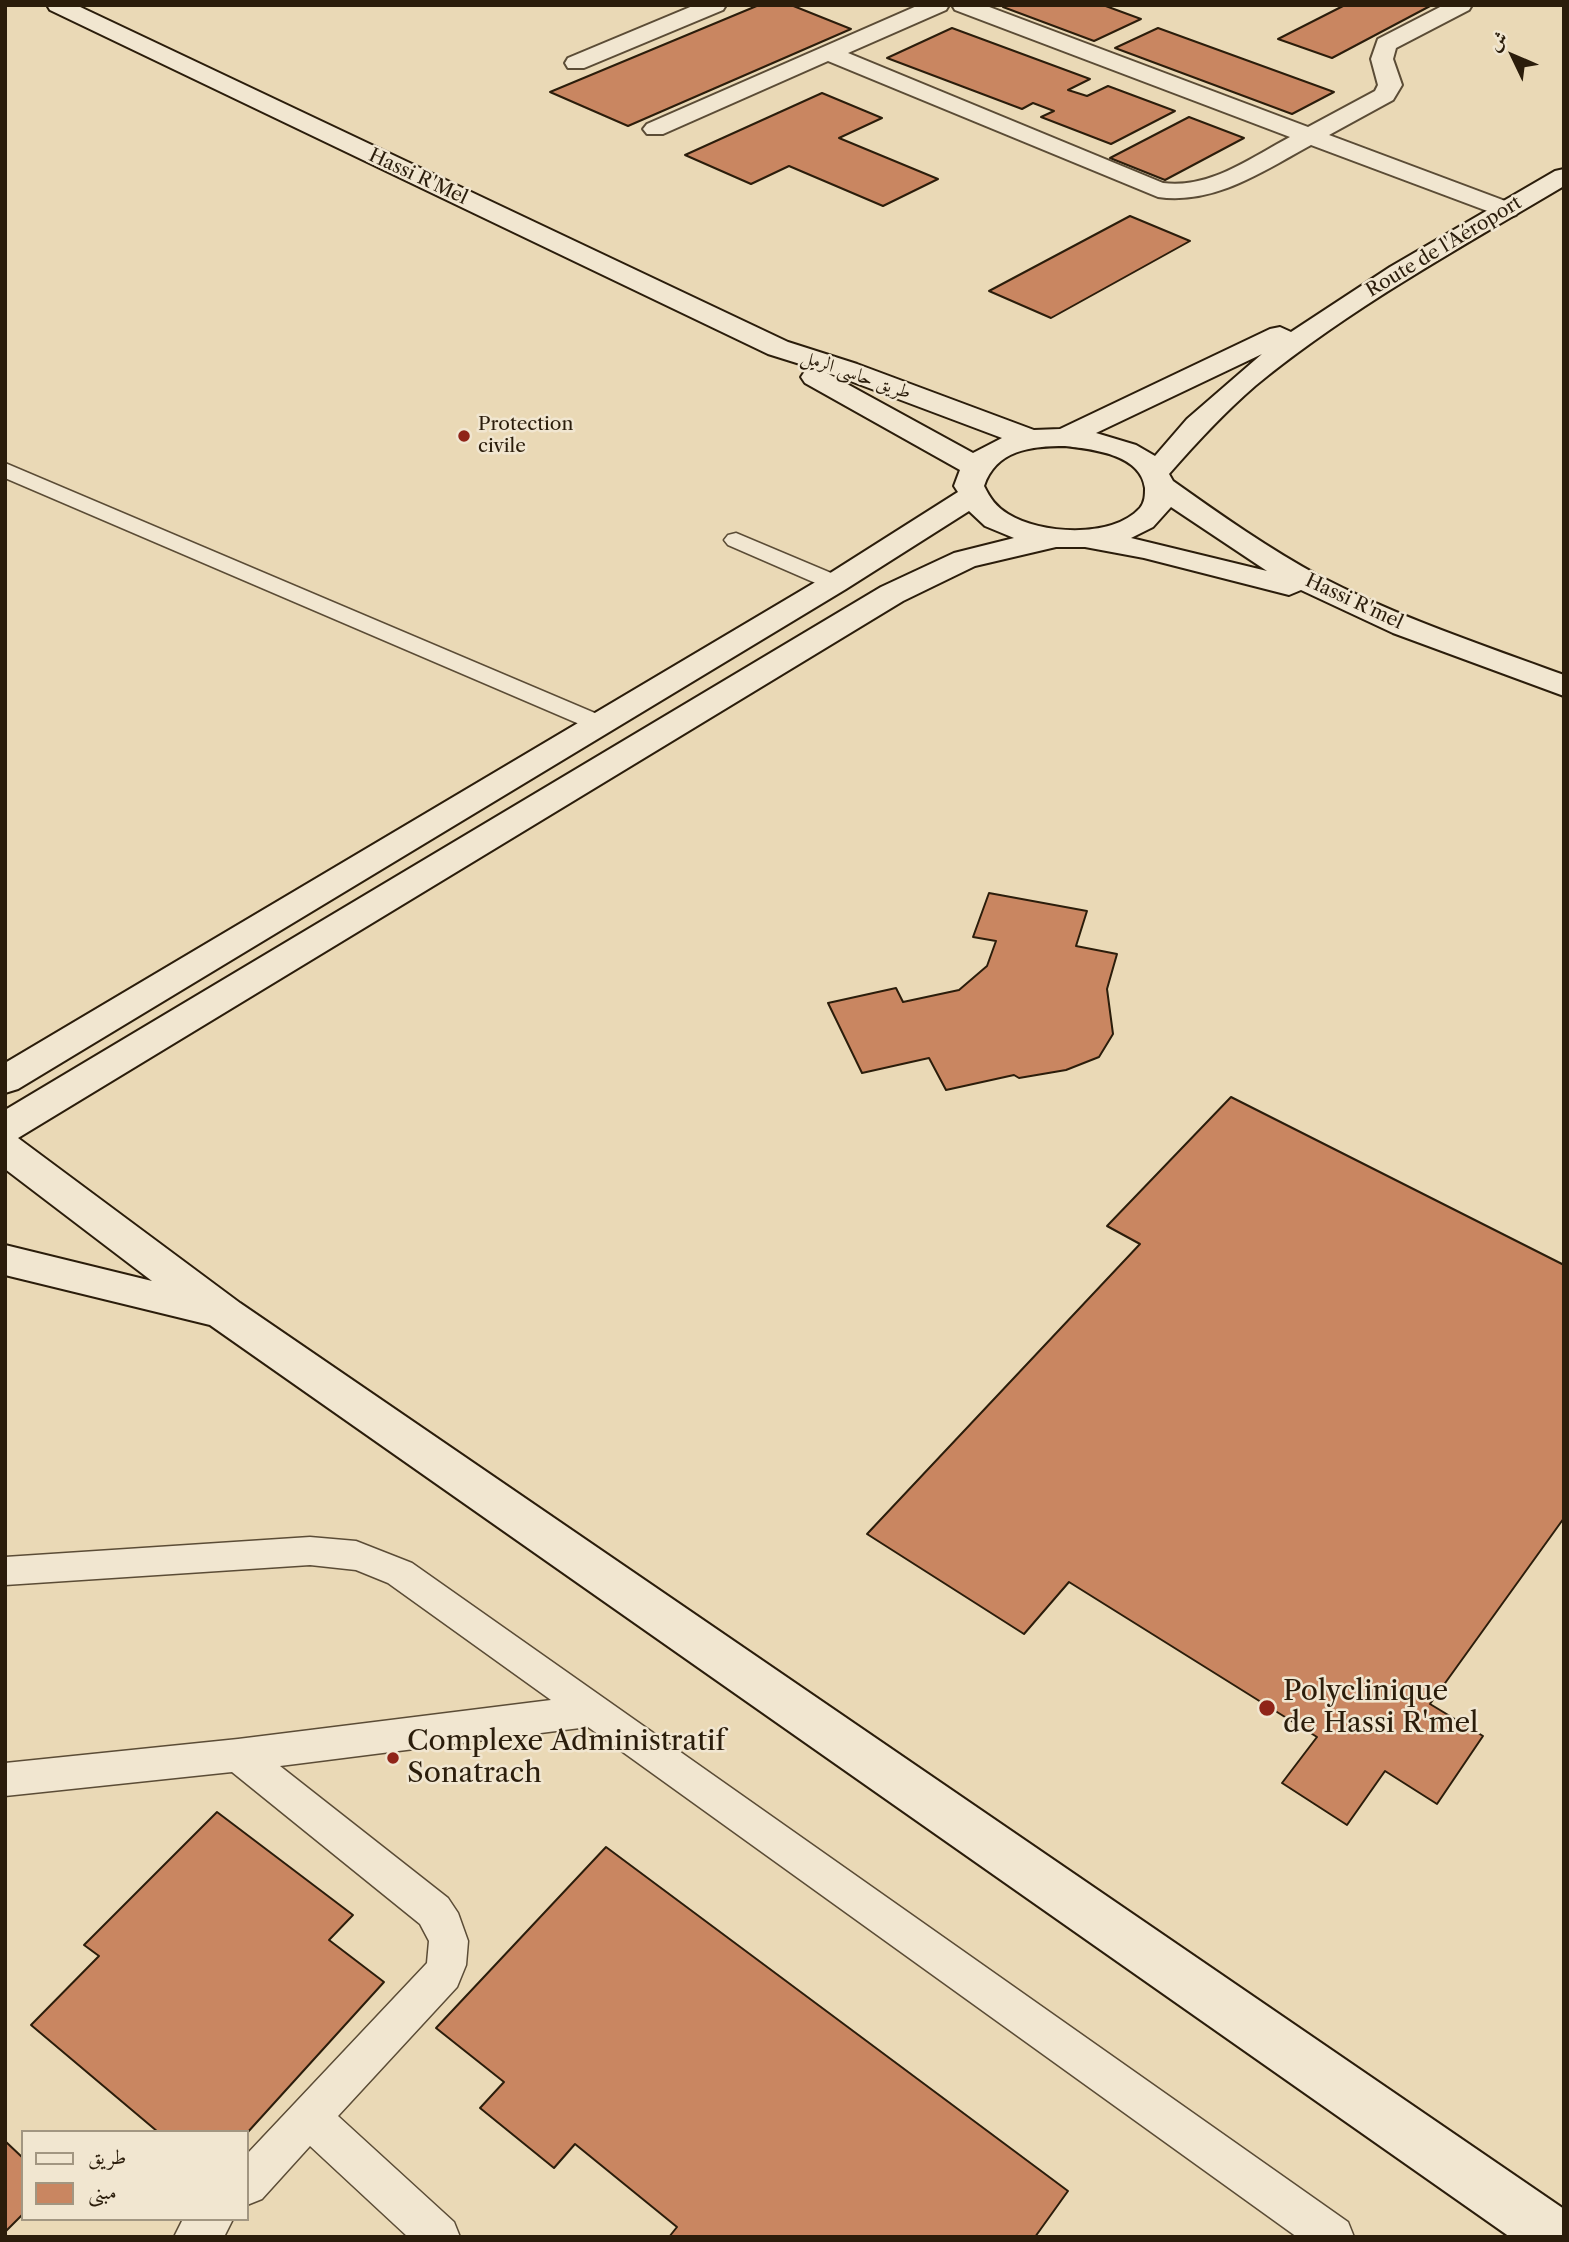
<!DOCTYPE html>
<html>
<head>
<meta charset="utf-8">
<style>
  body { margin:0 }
  #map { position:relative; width:1569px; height:2242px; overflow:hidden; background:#ead9b6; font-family:"Libre Caslon Text",Amiri,serif }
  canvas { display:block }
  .frame { position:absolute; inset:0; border:7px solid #2b1d0b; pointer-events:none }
  .legend { position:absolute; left:21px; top:2130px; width:228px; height:91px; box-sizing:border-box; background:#f1e6d0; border:2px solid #a29681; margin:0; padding:9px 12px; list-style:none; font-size:21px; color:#2b1d0b }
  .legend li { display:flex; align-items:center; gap:14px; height:35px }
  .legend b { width:35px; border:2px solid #a29681 }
  .north { position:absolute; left:1478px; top:21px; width:70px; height:70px; -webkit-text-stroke:5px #f1e6d0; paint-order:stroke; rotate:314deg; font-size:19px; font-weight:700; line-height:28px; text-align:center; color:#2b1d0b }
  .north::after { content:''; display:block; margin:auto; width:24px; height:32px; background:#2b1d0b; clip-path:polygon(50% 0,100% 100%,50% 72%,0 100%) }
</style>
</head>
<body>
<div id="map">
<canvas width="1569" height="2242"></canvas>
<div class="frame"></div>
<ul class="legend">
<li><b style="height:9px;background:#f1e6d0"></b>طريق</li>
<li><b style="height:19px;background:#c98661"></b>مبنى</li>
</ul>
<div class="north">ش</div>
</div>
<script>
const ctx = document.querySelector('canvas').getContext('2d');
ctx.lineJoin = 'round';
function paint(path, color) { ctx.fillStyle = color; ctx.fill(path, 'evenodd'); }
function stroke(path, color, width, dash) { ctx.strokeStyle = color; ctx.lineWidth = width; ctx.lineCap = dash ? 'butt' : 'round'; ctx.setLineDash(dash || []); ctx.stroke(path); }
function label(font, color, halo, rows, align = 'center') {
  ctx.font = font + ' "Libre Caslon Text",Amiri,serif'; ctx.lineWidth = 5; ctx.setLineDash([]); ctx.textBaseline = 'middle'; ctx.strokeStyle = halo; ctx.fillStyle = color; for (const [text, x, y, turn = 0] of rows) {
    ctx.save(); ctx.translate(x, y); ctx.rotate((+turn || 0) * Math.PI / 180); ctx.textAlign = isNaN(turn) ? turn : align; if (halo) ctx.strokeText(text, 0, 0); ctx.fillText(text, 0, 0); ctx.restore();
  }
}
const building = new Path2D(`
  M759,5H791L851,29L628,126L550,92Z
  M1006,5H1103L1141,19L1094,41L1003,7Z
  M1345,5H1432L1332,58L1278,39Z
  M952,28L1090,79L1068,90L1087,96L1108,86L1175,111L1111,144L1041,117L1054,111L1033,103L1022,109L887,58Z
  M1158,28L1334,92L1292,114L1115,48Z
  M822,93L882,118L839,138L938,179L883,206L789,166L751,184L685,155Z
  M1189,117L1244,138L1165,180L1110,158Z
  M1130,216L1190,241L1051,318L989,291Z
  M989,893L1087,911L1076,946L1117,954L1107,989L1113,1034L1099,1057L1066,1070L1019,1078L1014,1075L946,1090L929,1058L862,1073L828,1003L896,988L903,1002L959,990L987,966L996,941L973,937Z
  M1231,1097L1564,1265V1518L1430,1704L1483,1736L1437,1804L1385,1771L1347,1825L1282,1783L1317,1737L1069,1582L1024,1634L867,1534L1140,1244L1107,1226Z
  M217,1812L353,1915L329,1940L384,1982L247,2133L158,2132L31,2025L99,1956L84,1945Z
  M606,1847L1068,2191L1035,2237H669L677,2227L575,2144L554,2168L480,2108L504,2082L436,2028Z
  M5,2141L23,2158V2214L5,2232Z`);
const lane = new Path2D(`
  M5,463L609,719L613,724L609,729L600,732L591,729L5,478Z
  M736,533L843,578L847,583L843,588H827L728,545L724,540L728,535Z
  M310,1537L356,1541L412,1563L1348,2222L1354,2237H1297L588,1727L280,1766L448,1898L458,1913L468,1941L466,1965L457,1987L338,2116L454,2222L460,2237H408L310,2146L262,2199L247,2205V2154L427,1963L429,1941L420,1924L232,1772L5,1796V1763L238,1739L551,1700L388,1583L356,1570L310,1565L5,1585V1557Z
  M183,2219H233L224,2237H174Z`);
const street = new Path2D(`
  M695,5H726L723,10L584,68H568L565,63L568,58Z
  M919,5H949L946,10L848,53L1163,183C1210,189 1250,158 1290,137L955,10L952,5H984L1308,127L1375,91L1378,85L1371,59L1378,39L1444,5H1472L1469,10L1396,48L1393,59L1402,85L1393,100L1329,135L1516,205L1520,210L1516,215L1507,218L1498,215L1311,145C1263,171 1215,205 1158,197L828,61L663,134H647L643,129L647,124Z`);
const secondary = new Path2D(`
  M47,5H76L788,342L857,364L1034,430L1060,429L1270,329L1280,327L1291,332L1390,267L1555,171L1564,169V186C1458,249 1350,308 1255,386C1224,413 1196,443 1169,474L1173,481C1221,515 1269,549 1321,577C1398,617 1482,645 1564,675V696L1393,633L1301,590L1289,595L1144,558L1085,547H1056L975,566L903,601L18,1138L240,1303L1564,2209V2237H1510L210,1325L5,1275V1245L152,1281L5,1169V1110L881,587L954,553L1014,538L985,526L969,511L846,589L18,1089L5,1093V1063L824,577L958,492L954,486L960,470L805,383L801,377L805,371L816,369L768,354L50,10ZM1262,354L1187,419L1155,456L1136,445L1096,433ZM827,373L837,376L1002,438L973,453ZM1065,446C1091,449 1141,454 1145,488C1145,495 1145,502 1140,508C1112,539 1040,534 1008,514C996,507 990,498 984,486C996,450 1031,446 1065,446ZM1171,507L1267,571L1131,538L1153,527Z`);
const markers = [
  [464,436,7,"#8f2418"],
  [1267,1708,9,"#8f2418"],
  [393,1758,7,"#8f2418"]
];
const farStreetnames = [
  ["Hassi R'Mel",418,177,25],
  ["Route de l'Aéroport",1444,247,-31],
  ["طريق حاسى الرمل",856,375,19],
  ["Hassi R'mel",1354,602,25]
];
const farPoinames = [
  ["Protection",478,425],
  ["civile",478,447]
];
const nearPoinames = [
  ["Polyclinique",1283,1692],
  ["de Hassi R'mel",1283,1724],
  ["Complexe Administratif",407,1742],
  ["Sonatrach",407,1774]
];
paint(building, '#c98661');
stroke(building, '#2b1d0b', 2);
stroke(lane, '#5b4c36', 3);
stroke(street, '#5b4c36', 4);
stroke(secondary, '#2b1d0b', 4);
paint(lane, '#f1e6d0');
paint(street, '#f1e6d0');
paint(secondary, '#f1e6d0');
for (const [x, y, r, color] of markers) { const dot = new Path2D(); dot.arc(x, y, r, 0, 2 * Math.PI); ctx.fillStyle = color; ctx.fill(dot); stroke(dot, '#f1e6d0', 2.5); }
label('19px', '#2b1d0b', '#f1e6d0', farStreetnames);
label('19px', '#2b1d0b', '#f1e6d0', farPoinames, 'left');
label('28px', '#2b1d0b', '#f1e6d0', nearPoinames, 'left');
</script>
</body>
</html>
